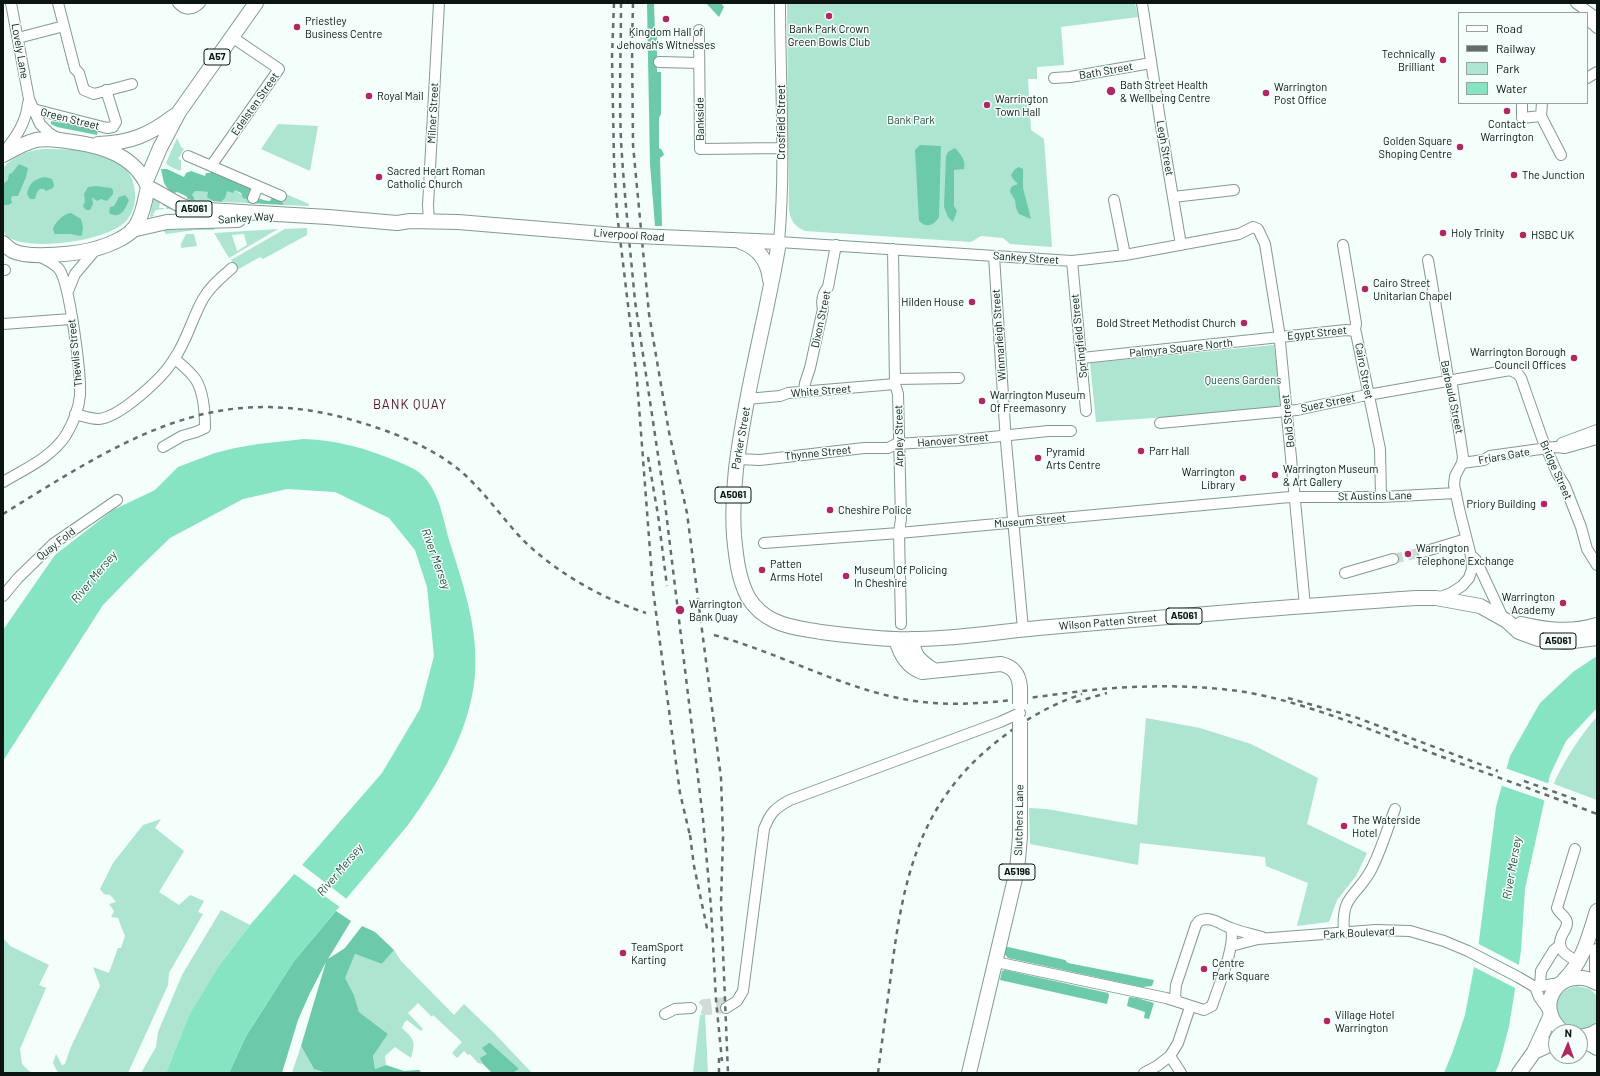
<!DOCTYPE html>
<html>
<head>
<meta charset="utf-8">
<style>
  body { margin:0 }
  #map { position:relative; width:1600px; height:1076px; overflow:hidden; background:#f4fefa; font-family:Barlow,sans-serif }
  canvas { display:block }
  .frame { position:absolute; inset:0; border:4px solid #0c1512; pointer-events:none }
  .legend { position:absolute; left:1458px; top:12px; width:130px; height:92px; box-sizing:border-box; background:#f4fefa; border:1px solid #97a19d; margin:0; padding:5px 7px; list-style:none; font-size:12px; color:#0c1512 }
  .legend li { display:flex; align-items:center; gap:8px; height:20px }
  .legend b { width:20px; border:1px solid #97a19d }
  .north { position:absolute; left:1548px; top:1024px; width:40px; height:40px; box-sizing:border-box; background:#f4fefa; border:1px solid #97a19d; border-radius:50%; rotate:2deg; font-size:11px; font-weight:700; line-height:16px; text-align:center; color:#0c1512 }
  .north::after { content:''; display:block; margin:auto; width:14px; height:18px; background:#b22663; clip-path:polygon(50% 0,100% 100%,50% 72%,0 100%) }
</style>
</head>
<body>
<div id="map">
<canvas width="1600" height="1076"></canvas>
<div class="frame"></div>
<ul class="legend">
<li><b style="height:5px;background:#fff"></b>Road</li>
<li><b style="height:5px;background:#646d6a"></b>Railway</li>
<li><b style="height:11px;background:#ade5d0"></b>Park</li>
<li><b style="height:11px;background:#86e4c3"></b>Water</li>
</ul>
<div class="north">N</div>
</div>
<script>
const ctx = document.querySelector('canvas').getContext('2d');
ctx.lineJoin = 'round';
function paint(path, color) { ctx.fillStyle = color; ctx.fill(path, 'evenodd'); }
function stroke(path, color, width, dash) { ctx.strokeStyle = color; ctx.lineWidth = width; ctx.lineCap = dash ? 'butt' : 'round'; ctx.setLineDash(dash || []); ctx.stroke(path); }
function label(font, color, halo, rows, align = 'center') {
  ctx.font = font + ' Barlow,sans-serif'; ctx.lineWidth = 3; ctx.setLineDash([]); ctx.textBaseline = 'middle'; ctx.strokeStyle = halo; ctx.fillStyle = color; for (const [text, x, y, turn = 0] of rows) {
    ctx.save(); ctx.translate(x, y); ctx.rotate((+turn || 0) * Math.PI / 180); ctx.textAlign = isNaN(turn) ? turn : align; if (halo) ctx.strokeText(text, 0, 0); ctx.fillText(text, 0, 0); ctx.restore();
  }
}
const green = new Path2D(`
  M787,3H1135L1138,17L1061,27L1064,65L1037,67V79H1028L1031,130L1044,139L1052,247L1010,244L1003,238L981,236L971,242L805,231C795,227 790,220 789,209Z
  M278,124L318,126L310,171L261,149Z
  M177,138L181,147L184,149L178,159L181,160V169L180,171L169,166L166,163Z
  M42,149C75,149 133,149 135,193C136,204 132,216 124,223C104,241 34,251 10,238C8,237 5,234 3,232V168C14,156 25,151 42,149Z
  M227,190H235L247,199L248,203L221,202L223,200Z
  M195,191L208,192L209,197L213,201H194V197L192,195Z
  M286,194L309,204V206L284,205L281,200L283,196Z
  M154,195L173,207L172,209H166V206H163V203L160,202L159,208H164V209L156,210L153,214L154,216L150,217Z
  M215,228L214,230H195L166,234L163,230Z
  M307,228V235L263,259L260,257L237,270L231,260L285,229Z
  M278,229L229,258L214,233ZM244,234L247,245L237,251L232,235Z
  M186,234H194L197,246L181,248V244Z
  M1274,345L1282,409L1096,422L1090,363Z
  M1597,717V800L1554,784C1559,769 1585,728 1597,717Z
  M1146,718L1200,728L1251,744L1318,778L1307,824L1367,853L1356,876L1337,900L1329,922L1297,926L1308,883L1266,866L1265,857L1140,843L1138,865L1030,844L1029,808L1047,809L1137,825Z
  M161,819L155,828L184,851L159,892L179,905L190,895L204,901L198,912L203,914L169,973L168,985L128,1073H58L53,1063L56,1054L62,1065L65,1064L70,1049L100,986L93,967L109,973L118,948H121L125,936L118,918L111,917L114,911L109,904L116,902L110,895L104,894L100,889L113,863L143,825Z
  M221,910L250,925L218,967L189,1015L166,1073H141L156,1047L158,1032L182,975Z
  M3,938L10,946L49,965L39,985L46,988L20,1049L22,1064L29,1071L34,1073H3Z
  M394,950L401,961L454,1015L464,1004L496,1035L532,1073H513L519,1069L487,1054L481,1058L483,1064L478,1063L470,1054L468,1055L464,1051L457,1058L452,1053L462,1042L433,1015L432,1017L418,1003L408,1013L423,1029L421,1031L407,1020L404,1023L402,1028C414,1039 416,1041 411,1058L395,1047L385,1056L386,1065L375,1069L373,1056L388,1034L359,1012L354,995L344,978L355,954L382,964Z
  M1577,986L1590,989L1597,996V1021C1571,1054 1532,996 1577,986Z
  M705,1014L708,1073H693L700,1015Z
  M301,1046L314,1069L326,1073H292Z`);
const forest = new Path2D(`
  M647,3H654L655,34L657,35V72H661V114L659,118V148L662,150L664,155L660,158L662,226H655L650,164Z
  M706,3H721L724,7L719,17Z
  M51,121L98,129L97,135L57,127L51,124Z
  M920,145L941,146L939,217C934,226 926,228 919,221L915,150Z
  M955,148C961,155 966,160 964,169L954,170V206L957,211L953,222L948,217L944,207L946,156L948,152Z
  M19,164L28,168L26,177L18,196H12L11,199L12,203L8,205H3V184L8,180L9,174L12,173Z
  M1019,167L1023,169V188L1031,219L1019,214L1016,208L1015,200L1010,192C1011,186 1012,186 1018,184L1013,179L1011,175L1015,169Z
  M161,169H167L184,177L186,173L191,171L205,176L206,173H210L211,171L251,189C253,197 263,201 270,201L272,197L281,200L284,205L248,203L247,199L243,198L241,193L235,190L233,193L227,191L225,198L221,202L213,201L207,197L208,192L195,191L192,195L194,197V201L188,199L186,196L177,192L171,194L164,183Z
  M45,177L52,179L54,185L53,188L46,191L44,189H40L37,192L35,199H30L27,194C29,183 34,179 45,177Z
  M96,186L111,188L113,190V194L107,201L101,199L97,201L92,197L93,204L90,210H86L83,206L85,201L84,194L88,187Z
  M125,195L129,200C125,209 121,220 109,213L110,207L114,206L119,197Z
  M71,213L81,219L83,227L82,235L80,236L71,234H55L53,230C54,223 64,213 71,213Z
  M336,911L351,921L328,959L345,948L362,926L375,932L394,950L382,964L355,954L345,978L354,995L359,1012L388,1034L373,1056L375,1069L386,1065L404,1071L419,1070L422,1073H326L314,1069L301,1046L326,962L309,995L298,1020L282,1073H229L246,1036L294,961Z
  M1004,946L1065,960L1068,963L1154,980L1152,986L1142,987L1008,958L1003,952Z
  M1005,970L1108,993L1109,995L1107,1004L1000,980L1002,971Z
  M1129,997L1137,998L1154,1003L1149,1019L1144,1018L1145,1012L1127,1006Z
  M489,1043H490L519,1069L513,1073H492L483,1064L480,1058L487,1054L482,1048Z`);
const water = new Path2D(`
  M304,439C337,440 364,448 394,460C403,464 414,468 421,474C440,491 443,520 450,543C466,593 483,643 472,696C462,744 436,786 408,825L294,961L246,1036L229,1073H166L189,1015L218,967L250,925L382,773L420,709L434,656L427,587L415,550L389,518L335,492L287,489L243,499L170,538L139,568L103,605L3,761V630L55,555L113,510L155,490L178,467L215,453L235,448L258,444Z
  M1597,656V708L1566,741L1550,775L1525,889L1521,951L1509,1027L1499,1064L1495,1073H1444L1453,1051L1465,1015L1479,941L1496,807L1510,756L1540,703L1573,672Z`);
const pier = new Path2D(`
  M1505,768L1550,784L1546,801L1500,785Z
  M301,864L348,900L341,908L293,873Z
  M1477,943L1521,966L1517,989L1472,966Z`);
const minorTunnel = new Path2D(`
  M1393,559L1423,552
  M726,1002L704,1004L700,1008L706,1010L726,1008`);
const minor = new Path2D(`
  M11,3L29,99L40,124L49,133L59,139
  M58,3L75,69L79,73L84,90L94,94L132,84
  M178,3C185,11 193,10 200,3
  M780,3C780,82 786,163 779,242L1072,261L1125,255L1239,234L1253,227L1258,229L1265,244L1279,331L1305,606
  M1142,3L1161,126L1181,245
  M1576,3L1597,18
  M1587,19L1597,28
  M699,30L700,149L782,148
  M18,38L64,26
  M659,62L699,63
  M1054,78L1070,77L1151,63
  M1587,78L1597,72
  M1522,103V118L1541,116L1542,103
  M30,110L33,109L107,128L113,127L116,122L106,90
  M1541,116L1561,155
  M4,152C16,137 26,123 28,103
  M188,156L281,196
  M211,166L279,69L232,37
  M1173,197L1234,190
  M253,198L258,186
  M1114,200L1125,255
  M429,222L428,205L439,3
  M1343,245L1356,323L1355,331L1356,333L1380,449L1381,497
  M893,249L895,384L898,394L901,519L899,533L901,624
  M994,256L1006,442L1023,629
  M1428,260L1448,377L1452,385L1463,457L1462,463L1455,476L1454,485L1460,513L1471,556L1472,569L1469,578L1462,586L1451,593L1438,598
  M1072,261L1086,411
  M3,270H5
  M68,291L75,274L97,248
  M3,324L71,319
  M1082,358L1346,330L1355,331
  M895,379L959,378
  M804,392L805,383L810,368L823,309C821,301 823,293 828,287L836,245
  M747,399L780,396L788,393L895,384
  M75,414C83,416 91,419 99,419C120,417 163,378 174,359C187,341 192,318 203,299C210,286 222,277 232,268
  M1160,423L1297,410L1362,396L1510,370L1518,374L1521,378L1542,438L1557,473L1565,486L1581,527L1587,549L1597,565
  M1562,443L1597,430
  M163,447L182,436L196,432L205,428C205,412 204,388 193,376C188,370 181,364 175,359
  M737,459L760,460L864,448H888L896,444L963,440L1048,431H1071
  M1462,463L1484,460L1490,456L1555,447L1565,448L1597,439
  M3,482C25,469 52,457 66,435C73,423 79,408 80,395C81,374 70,284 59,269C54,263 46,260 39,256
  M764,543L899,533L1290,497H1381L1456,493
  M1423,552L1466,539
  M1473,557L1476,560L1504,620
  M1345,573L1393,559
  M3,596L18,578L53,544L117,500
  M1575,849L1557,908C1559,914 1567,916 1567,923C1567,928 1564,931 1562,935C1555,950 1567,956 1579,962
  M1344,933C1341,894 1355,899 1371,870C1381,851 1387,829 1395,809
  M1231,946L1258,939L1376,930L1410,931L1444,941L1468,951L1518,977L1535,987L1560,983
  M996,962L1166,998L1204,1010L1212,1006C1218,987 1236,946 1231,928
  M1540,986L1541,971L1554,950L1560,945
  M1535,987L1539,997L1549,1011
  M1178,1002L1175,997L1176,985L1196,925L1199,921C1211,915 1221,925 1231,928C1241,932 1252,934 1262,937
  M726,1008L737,1001L743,991L764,829C770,813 775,808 790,800L1000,722L1020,713
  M665,1014L675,1009L691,1008
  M1144,1073L1157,1066L1170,1056
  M1181,1073L1170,1056L1178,1043L1190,1007`);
const highway = new Path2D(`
  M98,144C130,143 149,135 174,116
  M3,155C14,149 24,143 36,140C49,138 61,140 73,142C103,146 135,156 148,187C145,201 142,218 133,230C125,238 109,245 98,248C80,254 29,259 13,251C9,249 6,246 3,243
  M146,181L160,148L179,112L256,3
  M148,187L180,205L191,209L328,217L397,223L410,221L458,222L615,235
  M132,230L167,222L238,220
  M660,237L779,242C770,297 756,351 746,406C738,450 731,490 734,536C736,556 738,578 748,597C754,607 764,616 775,621C789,628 805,629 821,632C845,635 869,638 894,639C949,641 1005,630 1061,626C1179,616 1297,606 1416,598H1436L1480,606L1507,621L1519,632L1538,639L1565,642L1597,638
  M741,242C759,248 768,261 770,280
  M1521,624C1547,630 1571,633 1597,625
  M896,639C900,654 907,667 922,672L1001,664C1014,667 1019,675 1020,687
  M912,639C914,657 919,660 933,670
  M1597,951V970
  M1564,980C1583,962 1589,936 1597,911
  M1563,1032C1531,1005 1561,963 1597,983
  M1580,1037L1592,1034L1597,1031
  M1580,1038L1597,1048
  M1534,1052L1556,1042
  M969,1073L1017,870L1020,837V743
  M1519,1073L1534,1052L1550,1017`);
const rail = new Path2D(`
  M614,3L612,57L614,161L617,213L637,380L653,590L680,793L691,840
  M621,3C621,49 619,94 621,140C624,193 630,247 635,301L664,495L703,819L711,907L716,1000L722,1061
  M633,3L632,44L633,145L649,314L669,432L687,513L721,778L723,837L721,903L728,1073
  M648,457L658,515L667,586
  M3,514C60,479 125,436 189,418C245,401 304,405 359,422C396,433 436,449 464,474C486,494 503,519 523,540C557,573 601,598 646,613
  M714,635C788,655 855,697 933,703C990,707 1046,694 1102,689C1149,685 1199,685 1245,692C1304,702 1368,729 1424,750C1482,772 1540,792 1597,814
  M1288,698L1355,717L1498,771
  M1076,702L1107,693
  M1524,781L1580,801
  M690,835L694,866L708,933
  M719,1073V1055
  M878,1073C882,1040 887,1007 891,974C903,880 918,805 995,743C1022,721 1050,705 1082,694`);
const highwayBridge = new Path2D(`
  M615,235L660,237
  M1020,687V704
  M1020,743V722`);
const markers = [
  [829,16,4,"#b22663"],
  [666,19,4,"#b22663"],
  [297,27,4,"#b22663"],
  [1443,60,4,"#b22663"],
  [1111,91,5,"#b22663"],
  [1266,93,4,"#b22663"],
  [369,96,4,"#b22663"],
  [987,105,4,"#b22663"],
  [1507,111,4,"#b22663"],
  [1460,147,4,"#b22663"],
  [1514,175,4,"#b22663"],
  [379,177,4,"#b22663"],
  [1443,233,4,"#b22663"],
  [1523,235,4,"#b22663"],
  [1365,289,4,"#b22663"],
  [972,302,4,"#b22663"],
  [1244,323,4,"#b22663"],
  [1574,358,4,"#b22663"],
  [982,401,4,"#b22663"],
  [1141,451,4,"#b22663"],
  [1038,458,4,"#b22663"],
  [1275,475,4,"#b22663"],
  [1243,478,4,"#b22663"],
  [1544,504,4,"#b22663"],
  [830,510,4,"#b22663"],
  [1408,554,4,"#b22663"],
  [762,570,4,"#b22663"],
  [846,576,4,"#b22663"],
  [1563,603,4,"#b22663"],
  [680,610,5,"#b22663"],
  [1344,826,4,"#b22663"],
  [623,953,4,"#b22663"],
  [1204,969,4,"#b22663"],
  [1327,1021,4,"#b22663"]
];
const shields = [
  [217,57,26],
  [194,209,36],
  [733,495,36],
  [1184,616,36],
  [1558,641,36],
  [1017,872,36]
];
const shieldNames = [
  ["A57",217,57],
  ["A5061",194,209],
  ["A5061",733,495],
  ["A5061",1184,616],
  ["A5061",1558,641],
  ["A5196",1017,872]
];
const poiNames = [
  ["Priestley",305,21],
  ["Business Centre",305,34],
  ["Bank Park Crown",829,29,"center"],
  ["Green Bowls Club",829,42,"center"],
  ["Kingdom Hall of",666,32,"center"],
  ["Jehovah's Witnesses",666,45,"center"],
  ["Technically",1435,54,"right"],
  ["Brilliant",1435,67,"right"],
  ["Bath Street Health",1120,85],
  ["& Wellbeing Centre",1120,98],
  ["Warrington",1274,87],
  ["Post Office",1274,100],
  ["Royal Mail",377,96],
  ["Warrington",995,99],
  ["Town Hall",995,112],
  ["Contact",1507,124,"center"],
  ["Warrington",1507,137,"center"],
  ["Golden Square",1452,141,"right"],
  ["Shoping Centre",1452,154,"right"],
  ["Sacred Heart Roman",387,171],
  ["Catholic Church",387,184],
  ["The Junction",1522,175],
  ["Holy Trinity",1451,233],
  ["HSBC UK",1531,235],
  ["Cairo Street",1373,283],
  ["Unitarian Chapel",1373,296],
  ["Hilden House",964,302,"right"],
  ["Bold Street Methodist Church",1236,323,"right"],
  ["Warrington Borough",1566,352,"right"],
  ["Council Offices",1566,365,"right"],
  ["Warrington Museum",990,395],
  ["Of Freemasonry",990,408],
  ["Parr Hall",1149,451],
  ["Pyramid",1046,452],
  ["Arts Centre",1046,465],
  ["Warrington Museum",1283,469],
  ["& Art Gallery",1283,482],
  ["Warrington",1235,472,"right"],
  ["Library",1235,485,"right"],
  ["Priory Building",1536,504,"right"],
  ["Cheshire Police",838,510],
  ["Warrington",1416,548],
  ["Telephone Exchange",1416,561],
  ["Patten",770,564],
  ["Arms Hotel",770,577],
  ["Museum Of Policing",854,570],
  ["In Cheshire",854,583],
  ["Warrington",1555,597,"right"],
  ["Academy",1555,610,"right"],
  ["Warrington",689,604],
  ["Bank Quay",689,617],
  ["The Waterside",1352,820],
  ["Hotel",1352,833],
  ["TeamSport",631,947],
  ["Karting",631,960],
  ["Centre",1212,963],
  ["Park Square",1212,976],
  ["Village Hotel",1335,1015],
  ["Warrington",1335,1028]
];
const streetNames = [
  ["Lovely Lane",20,51,80],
  ["Bath Street",1106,71,-10],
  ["Edelsten Street",255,104,-55],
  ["Milner Street",433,113,-87],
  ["Green Street",70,119,14],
  ["Bankside",700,119,-91],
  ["Crosfield Street",781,122,-90],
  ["Legh Street",1165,148,80],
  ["Sankey Way",246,218,-4],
  ["Liverpool Road",629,235,4],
  ["Sankey Street",1026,258,4],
  ["Dixon Street",821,319,-78],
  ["Egypt Street",1317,333,-6],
  ["Winmarleigh Street",999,335,-94],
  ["Springfield Street",1079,336,-96],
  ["Palmyra Square North",1181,348,-6],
  ["Thewlis Street",75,353,-96],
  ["Cairo Street",1364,371,79],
  ["White Street",821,391,-5],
  ["Barbauld Street",1452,397,78],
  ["Suez Street",1328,403,-12],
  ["Bold Street",1288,421,-96],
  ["Arpley Street",899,436,-91],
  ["Parker Street",741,438,-80],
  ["Hanover Street",953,440,-5],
  ["Thynne Street",818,453,-6],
  ["Friars Gate",1504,456,-10],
  ["Bridge Street",1556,470,66],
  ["St Austins Lane",1375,496,-1],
  ["Museum Street",1030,521,-5],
  ["Quay Fold",56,544,-38],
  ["Wilson Patten Street",1108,622,-5],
  ["Slutchers Lane",1019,820,-89],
  ["Park Boulevard",1359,933,-3]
];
const parkNames = [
  ["Bank Park",911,120],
  ["Queens Gardens",1243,380]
];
const waterNames = [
  ["River Mersey",436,559,70],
  ["River Mersey",94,577,-50],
  ["River Mersey",1512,868,-80],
  ["River Mersey",340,870,-50]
];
const quarterNames = [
  ["BANK QUAY",410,405]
];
paint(green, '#ade5d0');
paint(forest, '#6cc9aa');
paint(water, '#86e4c3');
paint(pier, '#f4fefa');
stroke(minorTunnel, '#d1dbd7', 10, [10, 5]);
stroke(minor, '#829a91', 12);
stroke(highway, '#829a91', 16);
stroke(minor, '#fff', 10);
stroke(highway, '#fff', 14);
stroke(rail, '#646d6a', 2.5, [5, 5]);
stroke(highwayBridge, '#829a91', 16, []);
stroke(highwayBridge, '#fff', 14);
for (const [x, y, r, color] of markers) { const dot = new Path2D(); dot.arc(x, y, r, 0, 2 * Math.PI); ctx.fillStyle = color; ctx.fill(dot); stroke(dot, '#f4fefa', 1.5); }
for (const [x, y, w] of shields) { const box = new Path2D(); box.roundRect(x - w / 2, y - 8, w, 16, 3); ctx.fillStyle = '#f4fefa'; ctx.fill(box); stroke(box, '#0c1512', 1); }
label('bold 10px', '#0c1512', null, shieldNames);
label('11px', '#0c1512', '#f4fefa', poiNames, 'left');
label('11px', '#0c1512', '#f4fefa', streetNames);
label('11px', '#224c3e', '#f4fefa', parkNames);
label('italic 12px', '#254e40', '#f4fefa', waterNames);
ctx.letterSpacing = '1px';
label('13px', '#56132e', '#f4fefa', quarterNames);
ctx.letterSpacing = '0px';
</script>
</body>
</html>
